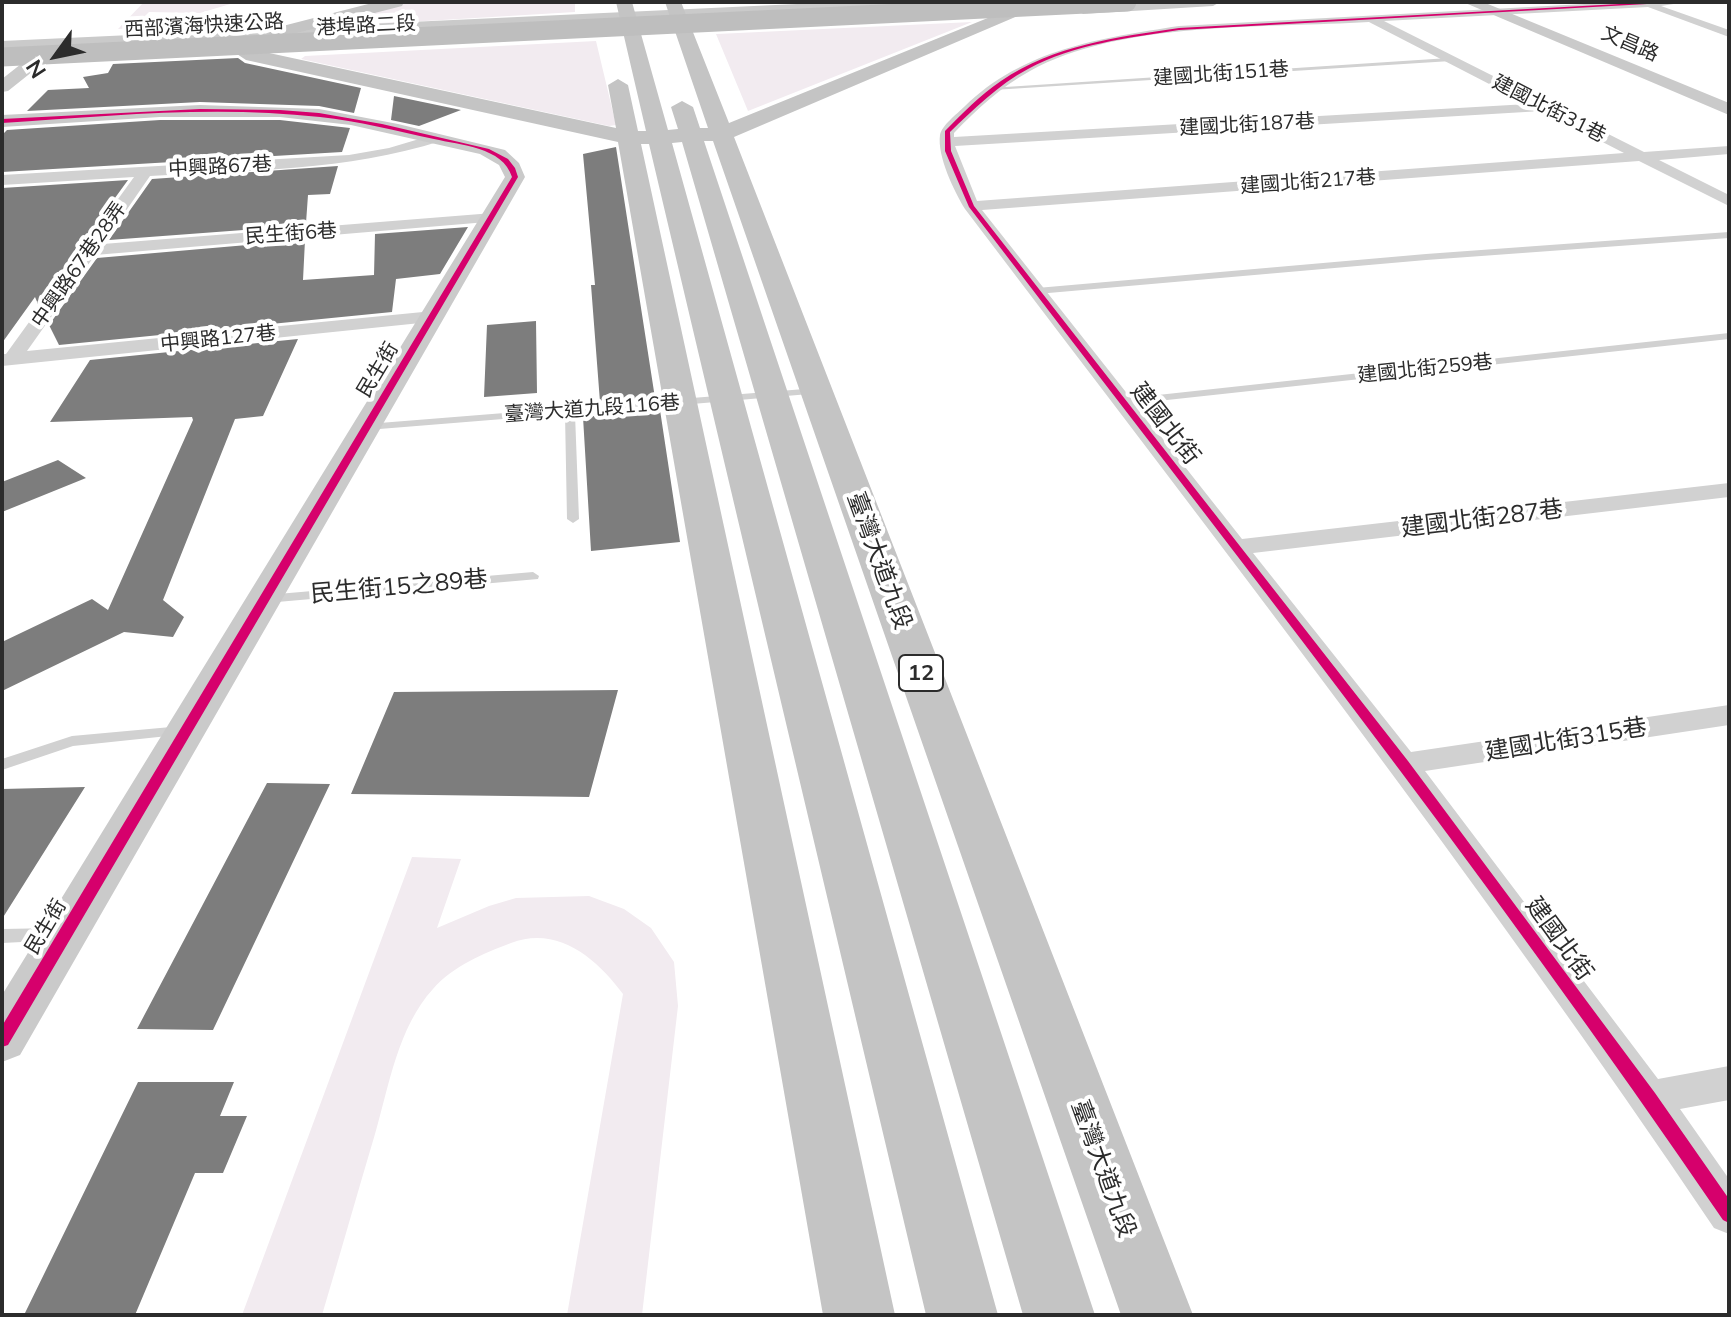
<!DOCTYPE html>
<html>
<head>
<meta charset="utf-8">
<style>
  body { margin:0 }
  #map { position:relative; width:1731px; height:1317px; overflow:hidden; background:#fff; font-family:Mulish,sans-serif }
  canvas { display:block }
  .frame { position:absolute; inset:0; border:4px solid #2c2c2c; pointer-events:none }
  .north { position:absolute; left:16px; top:16px; width:80px; height:80px; -webkit-text-stroke:6px #fff; paint-order:stroke; rotate:237deg; font-size:22px; font-weight:700; line-height:32px; text-align:center; color:#2c2c2c }
  .north::after { content:''; display:block; margin:auto; width:28px; height:36px; background:#2c2c2c; clip-path:polygon(50% 0,100% 100%,50% 72%,0 100%) }
</style>
</head>
<body>
<div id="map">
<canvas width="1731" height="1317"></canvas>
<div class="frame"></div>
<div class="north">N</div>
</div>
<script>
const ctx = document.querySelector('canvas').getContext('2d');
ctx.lineJoin = 'round';
function paint(path, color) { ctx.fillStyle = color; ctx.fill(path, 'evenodd'); }
function stroke(path, color, width, dash) { ctx.strokeStyle = color; ctx.lineWidth = width; ctx.lineCap = dash ? 'butt' : 'round'; ctx.setLineDash(dash || []); ctx.stroke(path); }
function label(font, color, halo, rows, align = 'center') {
  ctx.font = font + ' Mulish,"Noto Sans TC",sans-serif'; ctx.lineWidth = 8; ctx.setLineDash([]); ctx.textBaseline = 'middle'; ctx.strokeStyle = halo; ctx.fillStyle = color; for (const [text, x, y, turn = 0] of rows) {
    ctx.save(); ctx.translate(x, y); ctx.rotate((+turn || 0) * Math.PI / 180); ctx.textAlign = isNaN(turn) ? turn : align; if (halo) ctx.strokeText(text, 0, 0); ctx.fillText(text, 0, 0); ctx.restore();
  }
}
const green = new Path2D(`
  M144,2H237L200,13L149,12L133,28L118,29Z
  M409,2H575V12L309,28Z
  M972,22L748,111L716,34H717Z
  M596,41L616,125L609,126L301,59L305,56Z
  M412,857L461,859L437,928L489,906L516,898L589,896L624,909L651,928L674,962L678,1006L642,1315H567L623,994C597,959 558,925 511,943C484,953 453,966 433,989C398,1027 389,1086 375,1134C357,1194 340,1255 322,1315H242Z`);
const building = new Path2D(`
  M245,14L234,27L131,32L146,19Z
  M238,58L245,63L361,88L354,113L319,106L200,102L27,111L48,90L89,88L83,77L108,73L113,64Z
  M394,96L461,110L419,126L391,120Z
  M160,120H280L350,128L342,152L2,172V135L7,130Z
  M616,147L655,398L600,402L591,285H595L583,154Z
  M338,166L330,194L308,195L306,223L297,226L109,240L152,179Z
  M128,180L38,304L35,297L2,343V188Z
  M468,227L440,274L396,279L392,312L59,345L49,325L97,258L305,240L303,280L374,275L375,234Z
  M536,321L537,393L484,397L487,325Z
  M298,339L263,416L235,419L163,600L184,617L173,637L124,632L2,691V642L92,599L108,610L193,420L192,417L50,422L90,360Z
  M660,410L680,542L591,551L583,417Z
  M58,460L86,478L2,512V482Z
  M618,690L589,797L351,794L394,692Z
  M267,783L330,784L213,1030L137,1029Z
  M85,787L2,919V789Z
  M138,1082H234L220,1116H247L223,1173H195L135,1315H24Z`);
const lane = new Path2D(`
  M1449,58L1451,61L993,90L990,88Z
  M1729,232V238L1426,260L1037,294L1032,291L1037,288L1426,254Z
  M1729,333V339L1121,405L1116,402L1121,399Z
  M817,388L822,391L821,393L575,414L579,519L573,523L567,519L565,414L367,430L362,427L367,424Z
  M533,572L539,576L538,579L266,603L259,599L266,595Z
  M182,726L187,728L189,731L187,734L73,746L2,770V759L72,736Z
  M56,928L62,930L65,935L62,940L2,943V929Z`);
const street = new Path2D(`
  M1621,2H1686L1661,6L1729,30V37L1648,7L1384,21L1644,152L1729,146V154L1659,160L1729,195V206L1639,161L982,210L1242,539L1729,483V497L1253,553L1411,752L1729,705V725L1425,771L1658,1079L1729,1066V1100L1680,1109L1729,1179V1234L1714,1228C1479,878 1220,545 965,209C954,191 937,156 940,135C942,125 957,114 964,107C1023,49 1101,38 1179,26ZM1369,22L1528,104L954,137V133C977,109 1001,87 1030,71C1119,21 1268,28 1369,22ZM1542,111L1624,153L977,201L955,146Z
  M436,134L441,135V141C347,171 248,170 150,176L103,244L493,213L499,215V221L95,255L27,351L433,311L440,313L442,317L440,321L2,366V354H6L134,177L2,185V175L349,155L389,148Z`);
const secondary = new Path2D(`
  M840,2L897,4L890,8L62,48L8,91L2,92V79L40,49L2,51V41Z
  M1142,2H1220L1213,6L1083,14L1076,10L1083,6Z
  M1463,2H1483L1729,103V115Z
  M200,105L319,109L398,124L505,150L519,163L525,177L20,1055L2,1062V995L505,177L499,165L480,154L351,125L280,117H160L2,127V115Z`);
const primary = new Path2D(`
  M376,2H404L402,6L277,38L268,33L271,29Z
  M616,2H632L668,130L678,129L671,107L682,101L693,107L700,128H708L665,2H681L729,123L1005,11H1017L1020,15L734,137L1193,1315H1121L713,141H704L1095,1315H1023L682,142L672,143L998,1315H926L649,144H641L895,1315H823L618,142L246,60L237,54L246,48L616,128L608,85L618,79L628,85L638,131H646Z`);
const highwayBridge = new Path2D(`
  M2,57L1127,2`);
const cycleway = new Path2D(`
  M1656,2H1683L1179,30C1128,38 1074,44 1028,69C998,85 974,109 950,132L951,151L974,206L1408,761L1655,1093L1729,1199V1223L1723,1220C1486,872 1225,541 969,207L945,151V131C963,113 980,95 1001,81C1054,45 1117,37 1179,28Z
  M200,109L280,110L319,113L382,124L489,149L508,159L515,168L518,177L8,1045L2,1047V1026L512,177C503,147 460,145 434,139C396,131 358,121 320,117C214,105 107,116 2,123V119Z`);
const farStreetnames = [
  ["西部濱海快速公路",204,26,-3],
  ["港埠路二段",366,26,-3],
  ["文昌路",1630,44,23],
  ["建國北街151巷",1221,74,-4],
  ["建國北街31巷",1549,109,27],
  ["建國北街187巷",1247,125,-3],
  ["中興路67巷",220,167,-3],
  ["建國北街217巷",1308,182,-4],
  ["民生街6巷",291,234,-4],
  ["中興路67巷28弄",79,265,-55],
  ["中興路127巷",218,339,-6],
  ["建國北街259巷",1425,369,-6],
  ["民生街",378,370,-59],
  ["臺灣大道九段116巷",592,409,-4],
  ["民生街",46,927,-59]
];
const shields = [
  [921,673,44]
];
const shieldNames = [
  ["12",921,673]
];
const streetNames = [
  ["建國北街",1165,424,52],
  ["建國北街287巷",1482,519,-7],
  ["臺灣大道九段",879,561,70],
  ["民生街15之89巷",399,587,-5],
  ["建國北街315巷",1566,740,-9],
  ["建國北街",1559,939,54],
  ["臺灣大道九段",1103,1169,70]
];
paint(green, '#f2ebf0');
paint(building, '#7d7d7d');
paint(lane, '#d1d1d1');
paint(street, '#d1d1d1');
paint(secondary, '#cacaca');
paint(primary, '#c4c4c4');
stroke(highwayBridge, '#bebebe', 19);
paint(cycleway, '#d6006c');
label('20px', '#2c2c2c', '#fff', farStreetnames);
for (const [x, y, w] of shields) { const box = new Path2D(); box.roundRect(x - w / 2, y - 18, w, 36, 6); ctx.fillStyle = '#fff'; ctx.fill(box); stroke(box, '#2c2c2c', 2); }
label('bold 22px', '#2c2c2c', null, shieldNames);
label('24px', '#2c2c2c', '#fff', streetNames);
</script>
</body>
</html>
